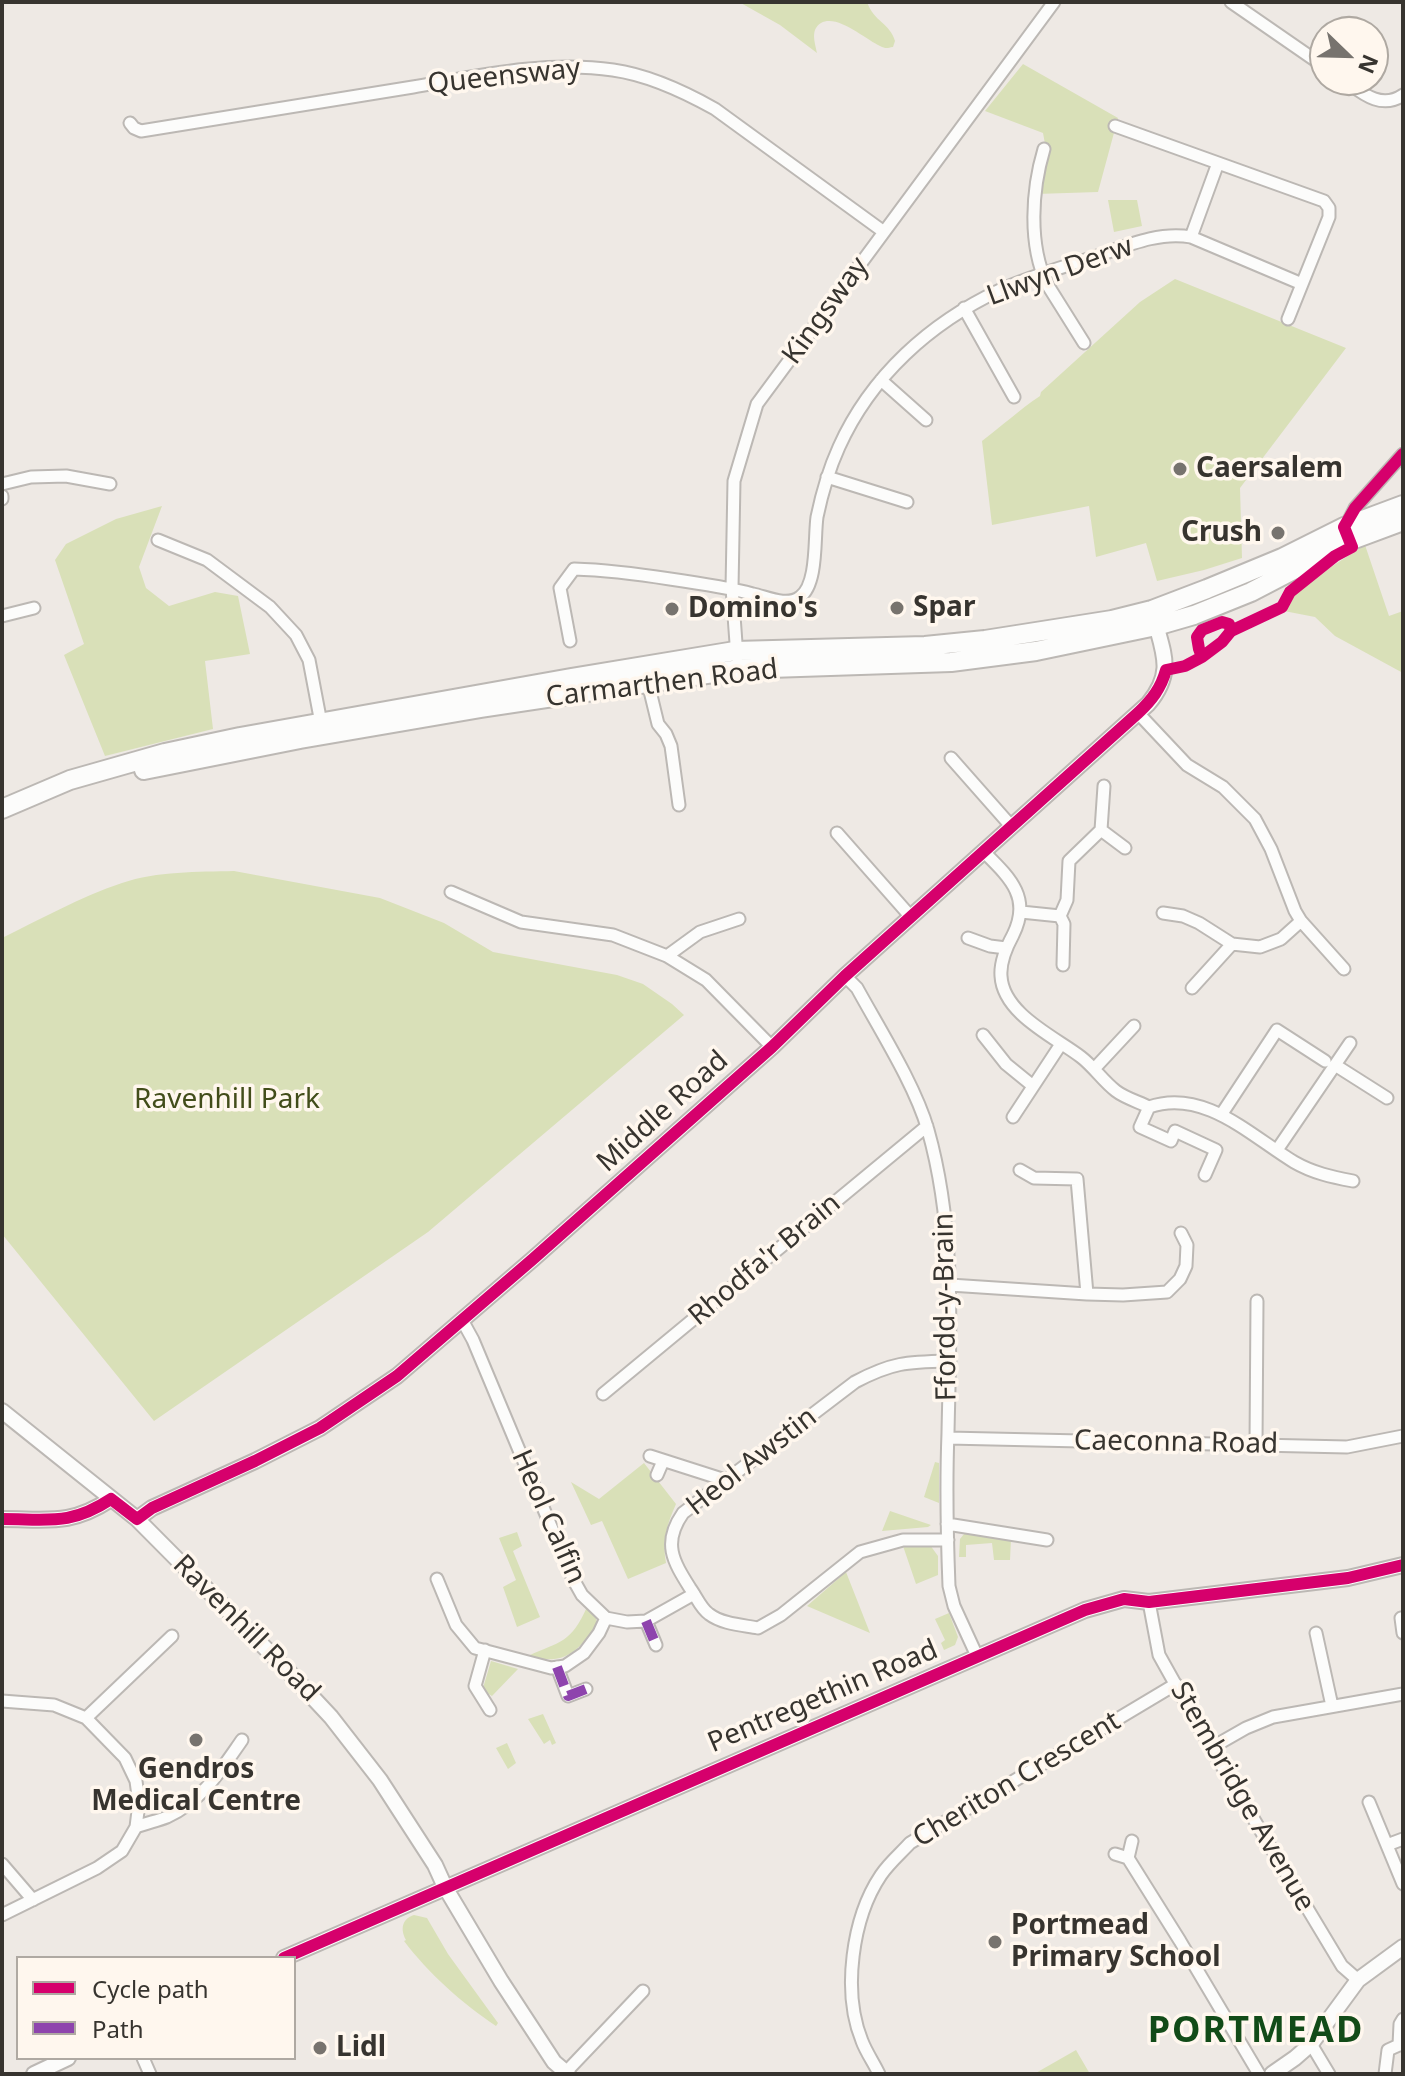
<!DOCTYPE html>
<html>
<head>
<meta charset="utf-8">
<style>
  body { margin:0 }
  #map { position:relative; width:1405px; height:2076px; overflow:hidden; background:#eee9e4; font-family:"Noto Sans",sans-serif }
  canvas { display:block }
  .frame { position:absolute; inset:0; border:4px solid #37342f; pointer-events:none }
  .legend { position:absolute; left:16px; top:1956px; width:280px; height:104px; box-sizing:border-box; background:#fff7ee; border:2px solid #afa9a2; margin:0; padding:10px 14px; list-style:none; font-size:24px; color:#37342f }
  .legend li { display:flex; align-items:center; gap:16px; height:40px }
  .legend b { width:40px; border:2px solid #afa9a2 }
  .north { position:absolute; left:1309px; top:16px; width:80px; height:80px; box-sizing:border-box; background:#fff7ee; border:2px solid #afa9a2; border-radius:50%; rotate:113deg; font-size:22px; font-weight:700; line-height:32px; text-align:center; color:#37342f }
  .north::after { content:''; display:block; margin:auto; width:28px; height:36px; background:#77736e; clip-path:polygon(50% 0,100% 100%,50% 72%,0 100%) }
</style>
</head>
<body>
<div id="map">
<canvas width="1405" height="2076"></canvas>
<div class="frame"></div>
<ul class="legend">
<li><b style="height:10px;background:#d6006c"></b>Cycle path</li>
<li><b style="height:10px;background:#8e44ad"></b>Path</li>
</ul>
<div class="north">N</div>
</div>
<script>
const ctx = document.querySelector('canvas').getContext('2d');
ctx.lineJoin = 'round';
function paint(path, color) { ctx.fillStyle = color; ctx.fill(path, 'evenodd'); }
function stroke(path, color, width, dash) { ctx.strokeStyle = color; ctx.lineWidth = width; ctx.lineCap = dash ? 'butt' : 'round'; ctx.setLineDash(dash || []); ctx.stroke(path); }
function label(font, color, halo, rows, align = 'center') {
  ctx.font = font + ' "Noto Sans",sans-serif'; ctx.lineWidth = 7; ctx.setLineDash([]); ctx.textBaseline = 'middle'; ctx.strokeStyle = halo; ctx.fillStyle = color; for (const [text, x, y, turn = 0] of rows) {
    ctx.save(); ctx.translate(x, y); ctx.rotate((+turn || 0) * Math.PI / 180); ctx.textAlign = isNaN(turn) ? turn : align; if (halo) ctx.strokeText(text, 0, 0); ctx.fillText(text, 0, 0); ctx.restore();
  }
}
const green = new Path2D(`
  M739,2H867C874,22 890,23 895,41L893,47C887,48 886,49 880,46C866,40 838,14 821,23C810,30 815,42 817,53L780,25Z
  M1023,64L1118,118L1098,192L1036,194L1045,144L1043,133L985,111Z
  M1108,200H1137L1142,226L1114,232Z
  M1175,279L1346,348L1240,488L1242,558L1204,570L1157,581L1146,543L1096,557L1089,506L992,525L982,441C1002,426 1019,410 1040,396L1041,392L1140,302Z
  M162,506L139,567L146,588L169,606L215,592L238,596L250,654L205,661L213,729L105,756L64,655L84,644L55,560L66,544L116,519Z
  M1365,545L1389,616L1403,611V673L1335,636L1315,617L1284,611L1294,591Z
  M234,871L380,898L444,923L493,952L617,975L643,984L672,1004L684,1015L428,1232L154,1421L2,1234V938C41,919 80,897 122,883C157,871 198,872 234,871Z
  M935,1462L939,1463V1503L924,1497Z
  M644,1463L676,1504C667,1524 662,1541 666,1563L628,1579L602,1521L591,1525L571,1482L599,1499Z
  M890,1511L931,1525L928,1527L882,1531Z
  M968,1529L1011,1539L1010,1560H994L992,1543L966,1545V1557H959L960,1539Z
  M517,1532L522,1546L513,1551L540,1617L517,1627L503,1587L516,1580L499,1538Z
  M930,1545L938,1556V1575L916,1584L903,1546Z
  M846,1572L870,1633L807,1606Z
  M587,1607L595,1615L597,1623C589,1638 573,1658 554,1659C546,1660 536,1658 528,1656C561,1641 571,1643 587,1607Z
  M949,1613L958,1637L955,1645L944,1650L941,1643L945,1640L935,1619Z
  M491,1661L518,1669L492,1696L487,1693L483,1688Z
  M543,1714L556,1743L552,1745L550,1740L544,1744L528,1719Z
  M507,1743L516,1763L508,1769L496,1748Z
  M414,1915L427,1918L448,1954L498,2023L496,2026C463,2004 428,1973 404,1941L406,1940C400,1929 402,1919 414,1915Z
  M1076,2050L1090,2074H1034Z`);
const minor = new Path2D(`
  M1231,2L1325,67
  M1344,80C1362,93 1381,110 1403,95
  M130,123L134,128L141,131C232,116 322,102 413,87C477,76 547,60 613,70C649,75 683,91 715,109L884,232
  M1115,126L1324,201L1329,208V217L1288,319
  M1044,149C1032,189 1028,244 1047,284L1084,343
  M1191,237L1218,163
  M964,308L1014,397
  M881,380L926,420
  M827,477L907,502
  M2,484L31,477L66,476L110,484
  M2,496V499
  M1345,528L1355,508L1403,454
  M158,540L207,560L270,607L296,635L309,660L321,723
  M2,616L34,608
  M570,641L560,588L574,569C606,570 638,574 670,579C698,583 726,587 753,594C767,597 787,607 800,597C818,584 814,538 817,517C822,493 829,469 839,447C871,376 930,323 1000,290C1031,276 1064,267 1097,256C1126,246 1159,231 1191,237L1302,284
  M737,657L732,588L734,481L757,404L1054,2
  M648,683L658,724L666,734L671,746L679,805
  M1138,713L1187,765L1223,787L1255,819L1271,849L1295,911L1301,921L1344,969
  M951,758L1011,826
  M1101,830L1125,848
  M837,833L911,917
  M983,851C1009,877 1032,897 1013,935C1007,946 1000,963 1001,976C1003,1014 1055,1037 1081,1057C1094,1067 1103,1081 1116,1091C1125,1098 1139,1102 1149,1107C1204,1088 1251,1136 1294,1162C1313,1173 1332,1177 1353,1181
  M451,892L521,922L613,935L667,956L706,980L772,1047
  M1021,912L1060,916
  M1163,913L1183,916L1199,923L1232,944L1260,947L1281,939L1301,921
  M1060,916L1067,900L1069,861L1101,830L1104,786
  M1060,916L1064,924L1063,965
  M968,938L990,946L1006,948
  M667,956L700,932L739,919
  M845,976L857,988C880,1030 915,1085 928,1130C956,1229 950,1331 948,1433C946,1484 947,1535 949,1586L954,1606L977,1656
  M1192,988L1232,944
  M983,1035L1006,1064L1033,1086
  M1335,1065L1387,1098
  M1094,1069L1134,1026
  M1149,1107L1140,1127L1171,1141L1175,1131L1216,1150L1205,1175
  M1221,1115L1277,1030L1325,1061
  M1013,1117L1061,1044
  M1277,1150L1350,1043
  M1020,1170L1034,1178L1077,1179L1087,1294
  M950,1285L1087,1294L1123,1295L1167,1292L1180,1279L1186,1266L1187,1245L1181,1233
  M462,1320L473,1340L573,1579L582,1595L606,1618L627,1622L646,1621L694,1594
  M603,1394L927,1126
  M948,1438L1347,1447L1403,1436
  M1256,1445L1257,1301
  M650,1456L725,1480
  M657,1475L663,1461
  M947,1524L1047,1540
  M948,1540H903L860,1552L781,1615L758,1628C742,1625 722,1624 709,1614C701,1609 696,1596 690,1588C673,1561 662,1543 683,1513L855,1382C893,1362 907,1362 950,1361
  M437,1579L456,1625L475,1648L551,1668L565,1666L584,1653L599,1633L606,1618
  M1149,1602L1159,1655L1211,1748L1342,1966L1358,1980
  M1401,1618L1403,1633
  M646,1621L656,1645
  M1316,1633L1332,1706
  M485,1650L475,1686L490,1710
  M557,1667L568,1696L586,1689
  M2,1701L54,1705L86,1718L125,1758L136,1781L139,1803L136,1827L122,1851L97,1868L2,1915
  M86,1718L172,1636
  M1211,1748L1246,1728L1273,1717L1403,1694
  M1369,1802L1403,1884
  M136,1827C146,1823 157,1821 167,1817C202,1801 221,1770 242,1740
  M1387,1845L1403,1839
  M1115,1854L1128,1858L1180,1941L1259,2074
  M1128,1858L1132,1841
  M2,1864L33,1900
  M1311,2044L1329,2074
  M1399,2045L1400,2024L1403,2019
  M143,2058L150,2074
  M566,2072L643,1991
  M879,2074C874,2063 866,2052 862,2041C842,1992 852,1918 881,1875C889,1863 901,1853 910,1843L1176,1684
  M1385,2074L1388,2050L1399,2045H1403`);
const tertiary = new Path2D(`
  M2,1411L137,1519L287,1670L331,1717L380,1780L435,1865L445,1887L501,1981L554,2062L568,2074
  M2,1519C48,1519 70,1526 111,1499
  M137,1519L152,1508L255,1461L320,1428L397,1376L533,1259L772,1047L845,976L1148,704C1175,672 1163,653 1154,617
  M284,1958L1085,1610L1124,1599L1149,1602L1348,1578L1403,1565
  M34,2074L68,2058
  M1272,2074L1295,2058L1311,2044L1358,1980L1403,1947`);
const primary = new Path2D(`
  M144,770L300,739L481,708L740,669L951,662L1036,651L1156,626L1194,615L1251,592L1349,541L1403,521
  M2,809L70,780L165,753L240,737L571,678L735,651L925,646L985,640L1112,620L1152,610L1207,589L1282,558L1344,527L1403,505`);
const quiet = new Path2D(`
  M646,1621L656,1645
  M557,1667L568,1696L586,1689`);
const cycleway = new Path2D(`
  M1231,631L1229,624L1222,622L1202,630L1197,637L1199,649L1202,657L1222,642L1231,631L1282,607L1290,592L1335,556L1352,547L1344,527L1355,508L1403,454
  M2,1519C48,1519 70,1526 111,1499L137,1519L152,1508L255,1461L320,1428L397,1376L533,1259L772,1047L845,976L1138,713C1152,700 1161,688 1166,670L1185,666L1202,657
  M284,1958L1085,1610L1124,1599L1149,1602L1348,1578L1403,1565`);
const markers = [
  [1180,469,8,"#77736e"],
  [1278,533,8,"#77736e"],
  [897,608,8,"#77736e"],
  [672,609,8,"#77736e"],
  [196,1740,8,"#77736e"],
  [995,1942,8,"#77736e"],
  [320,2048,8,"#77736e"]
];
const streetNames = [
  ["Queensway",504,77,-6],
  ["Llwyn Derw",1060,272,-20],
  ["Kingsway",826,311,-54],
  ["Carmarthen Road",662,684,-7],
  ["Middle Road",663,1112,-42],
  ["Rhodfa'r Brain",765,1260,-40],
  ["Ffordd-y-Brain",946,1307,-91],
  ["Caeconna Road",1176,1443,1],
  ["Heol Awstin",752,1462,-38],
  ["Heol Calfin",548,1517,66],
  ["Ravenhill Road",246,1629,45],
  ["Pentregethin Road",823,1697,-23],
  ["Cheriton Crescent",1017,1780,-31],
  ["Stembridge Avenue",1242,1797,60]
];
const poiNames = [
  ["Caersalem",1196,469],
  ["Crush",1262,533,"right"],
  ["Spar",913,608],
  ["Domino's",688,609],
  ["Gendros",196,1770,"center"],
  ["Medical Centre",196,1802,"center"],
  ["Portmead",1011,1926],
  ["Primary School",1011,1958],
  ["Lidl",336,2048]
];
const parkNames = [
  ["Ravenhill Park",227,1100]
];
const districtNames = [
  ["PORTMEAD",1256,2032]
];
paint(green, '#d9e0b8');
stroke(minor, '#bcb8b4', 15);
stroke(tertiary, '#bcb8b4', 18);
stroke(primary, '#bcb8b4', 22);
stroke(minor, '#fcfcfb', 11);
stroke(tertiary, '#fcfcfb', 14);
stroke(primary, '#fcfcfb', 18);
stroke(quiet, '#8e44ad', 10, [20, 10]);
stroke(cycleway, '#d6006c', 12);
for (const [x, y, r, color] of markers) { const dot = new Path2D(); dot.arc(x, y, r, 0, 2 * Math.PI); ctx.fillStyle = color; ctx.fill(dot); stroke(dot, '#fff7ee', 3); }
label('28px', '#37342f', '#fff7ee', streetNames);
label('bold 28px', '#37342f', '#fff7ee', poiNames, 'left');
label('28px', '#424d1a', '#fff7ee', parkNames);
ctx.letterSpacing = '2px';
label('bold 36px', '#124b18', '#fff7ee', districtNames);
ctx.letterSpacing = '0px';
</script>
</body>
</html>
